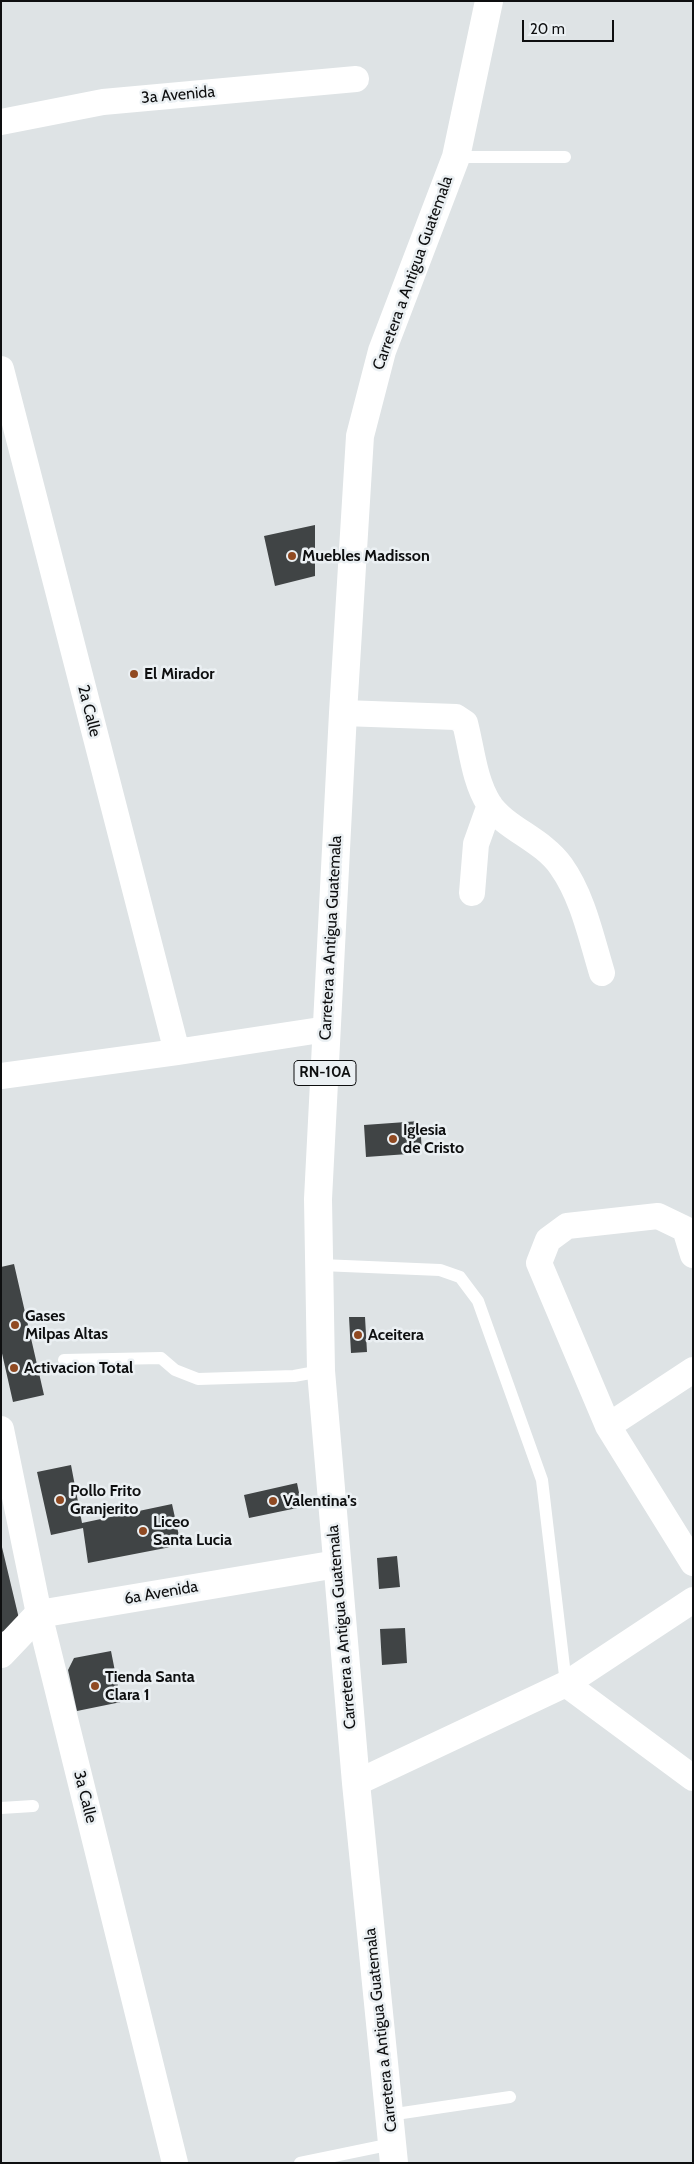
<!DOCTYPE html>
<html>
<head>
<meta charset="utf-8">
<style>
  body { margin:0 }
  #map { position:relative; width:694px; height:2164px; overflow:hidden; background:#dee3e5; font-family:Cabin,sans-serif }
  canvas { display:block }
  .frame { position:absolute; inset:0; border:2px solid #0e0f10; pointer-events:none }
  .scale { position:absolute; left:522px; top:20px; width:92px; height:22px; box-sizing:border-box; border:2px solid #0e0f10; border-top:0; padding-left:6px; font-size:15px; line-height:18px; white-space:nowrap; color:#0e0f10; -webkit-text-stroke:4px #ebf0f3; paint-order:stroke }
</style>
</head>
<body>
<div id="map">
<canvas width="694" height="2164"></canvas>
<div class="frame"></div>
<div class="scale">20 m</div>
</div>
<script>
const ctx = document.querySelector('canvas').getContext('2d');
ctx.lineJoin = 'round';
function paint(path, color) { ctx.fillStyle = color; ctx.fill(path, 'evenodd'); }
function stroke(path, color, width, dash) { ctx.strokeStyle = color; ctx.lineWidth = width; ctx.lineCap = dash ? 'butt' : 'round'; ctx.setLineDash(dash || []); ctx.stroke(path); }
function label(font, color, halo, rows, align = 'center') {
  ctx.font = font + ' Cabin,sans-serif'; ctx.lineWidth = 5; ctx.setLineDash([]); ctx.textBaseline = 'middle'; ctx.strokeStyle = halo; ctx.fillStyle = color; for (const [text, x, y, turn = 0] of rows) {
    ctx.save(); ctx.translate(x, y); ctx.rotate((+turn || 0) * Math.PI / 180); ctx.textAlign = isNaN(turn) ? turn : align; if (halo) ctx.strokeText(text, 0, 0); ctx.fillText(text, 0, 0); ctx.restore();
  }
}
const building = new Path2D(`
  M315,525V576L275,586L264,536Z
  M420,1121L422,1153L366,1157L364,1125Z
  M14,1264L44,1395L13,1402L1,1349V1267Z
  M349,1317H365L367,1352L351,1353Z
  M71,1465L82,1523L172,1504L181,1545L88,1563L83,1528L51,1535L37,1472Z
  M297,1483L302,1507L249,1518L244,1495Z
  M1,1543L21,1627L1,1632Z
  M397,1556L400,1587L379,1589L377,1558Z
  M405,1628L407,1663L382,1665L380,1629Z
  M111,1651L121,1702L77,1711L68,1670L74,1658Z`);
const lane = new Path2D(`
  M456,157H565
  M321,1265L440,1270L460,1277L478,1301L542,1480L566,1684
  M64,1360L161,1358L175,1370L198,1379L294,1376L321,1371
  M1,1808L33,1806
  M389,2115L510,2097
  M300,2163L392,2144`);
const street = new Path2D(`
  M1,122L103,102L356,79
  M1,369L177,1052
  M343,713L456,717L465,723C472,750 474,780 489,804C506,829 542,839 561,866C583,897 591,937 602,973
  M472,893L476,844L490,805
  M1,1076L177,1052L327,1029
  M693,1255L685,1229L658,1216L567,1226L548,1240L539,1263L608,1426L693,1563
  M608,1426L693,1370
  M1,1429L39,1614L175,2163
  M566,1684L693,1778
  M356,1783L566,1684L693,1600`);
const secondary = new Path2D(`
  M1,1654L39,1614L337,1564`);
const primary = new Path2D(`
  M394,2163L356,1783L321,1371L318,1199L343,713L360,436L382,351L456,157L489,1`);
const markers = [
  [292,556,5,"#904a22"],
  [134,674,5,"#904a22"],
  [393,1139,5,"#904a22"],
  [15,1325,5,"#904a22"],
  [358,1335,5,"#904a22"],
  [14,1368,5,"#904a22"],
  [60,1500,5,"#904a22"],
  [273,1501,5,"#904a22"],
  [143,1531,5,"#904a22"],
  [95,1686,5,"#904a22"]
];
const shields = [
  [325,1073,62]
];
const shieldNames = [
  ["RN-10A",325,1073]
];
const streetNames = [
  ["3a Avenida",178,95,-5],
  ["Carretera a Antigua Guatemala",413,273,-70],
  ["2a Calle",89,711,76],
  ["Carretera a Antigua Guatemala",331,938,-87],
  ["6a Avenida",161,1593,-10],
  ["Carretera a Antigua Guatemala",342,1627,-95],
  ["3a Calle",85,1797,76],
  ["Carretera a Antigua Guatemala",381,2030,-96]
];
const poiNames = [
  ["Muebles Madisson",302,556],
  ["El Mirador",144,674],
  ["Iglesia",403,1130],
  ["de Cristo",403,1148],
  ["Gases",25,1316],
  ["Milpas Altas",25,1334],
  ["Aceitera",368,1335],
  ["Activacion Total",24,1368],
  ["Pollo Frito",70,1491],
  ["Granjerito",70,1509],
  ["Valentina's",283,1501],
  ["Liceo",153,1522],
  ["Santa Lucia",153,1540],
  ["Tienda Santa",105,1677],
  ["Clara 1",105,1695]
];
paint(building, '#404445');
stroke(lane, '#fff', 12);
stroke(street, '#fff', 26);
stroke(secondary, '#fff', 28);
stroke(primary, '#fff', 28);
for (const [x, y, r, color] of markers) { const dot = new Path2D(); dot.arc(x, y, r, 0, 2 * Math.PI); ctx.fillStyle = color; ctx.fill(dot); stroke(dot, '#ebf0f3', 2); }
for (const [x, y, w] of shields) { const box = new Path2D(); box.roundRect(x - w / 2, y - 12.5, w, 25, 4); ctx.fillStyle = '#ebf0f3'; ctx.fill(box); stroke(box, '#0e0f10', 1); }
label('bold 15px', '#0e0f10', null, shieldNames);
label('16px', '#0e0f10', '#ebf0f3', streetNames);
label('bold 16px', '#0e0f10', '#ebf0f3', poiNames, 'left');
</script>
</body>
</html>
